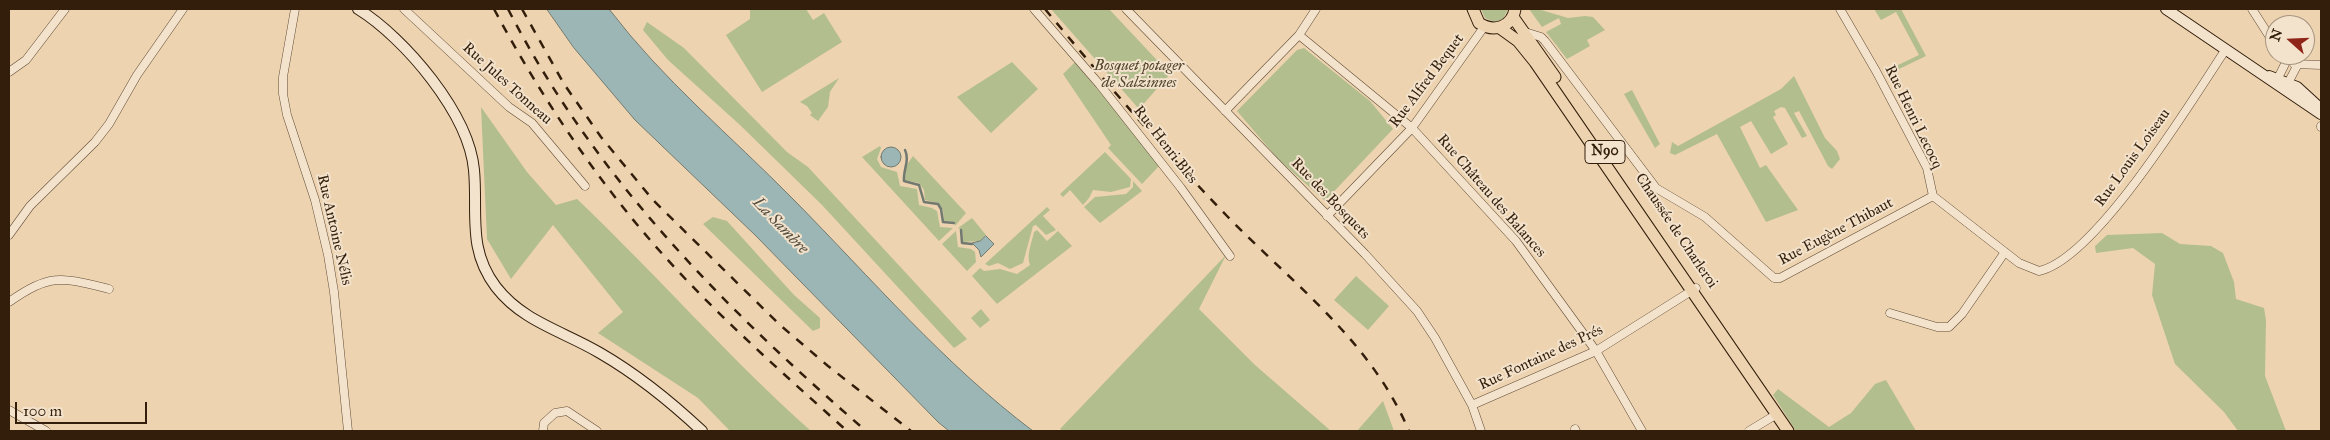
<!DOCTYPE html>
<html>
<head>
<meta charset="utf-8">
<style>
  body { margin:0 }
  #map { position:relative; width:2330px; height:440px; overflow:hidden; background:#edd3b0; font-family:"IM FELL Great Primer",serif }
  canvas { display:block }
  .frame { position:absolute; inset:0; border:10px solid #321e0b; pointer-events:none }
  .north { position:absolute; left:2265px; top:15px; width:50px; height:50px; box-sizing:border-box; background:#f3e2cc; border:1px solid #a6947f; border-radius:50%; rotate:290deg; font-size:14px; font-weight:700; line-height:20px; text-align:center; color:#321e0b }
  .north::after { content:''; display:block; margin:auto; width:18px; height:22px; background:#8f2418; clip-path:polygon(50% 0,100% 100%,50% 72%,0 100%) }
  .scale { position:absolute; left:15px; top:402px; width:132px; height:22px; box-sizing:border-box; border:2px solid #321e0b; border-top:0; padding-left:6px; font-size:15px; line-height:18px; white-space:nowrap; color:#321e0b; -webkit-text-stroke:4px #f3e2cc; paint-order:stroke }
</style>
</head>
<body>
<div id="map">
<canvas width="2330" height="440"></canvas>
<div class="frame"></div>
<div class="north">N</div>
<div class="scale">100 m</div>
</div>
<script>
const ctx = document.querySelector('canvas').getContext('2d');
ctx.lineJoin = 'round';
function paint(path, color) { ctx.fillStyle = color; ctx.fill(path, 'evenodd'); }
function stroke(path, color, width, dash) { ctx.strokeStyle = color; ctx.lineWidth = width; ctx.lineCap = dash ? 'butt' : 'round'; ctx.setLineDash(dash || []); ctx.stroke(path); }
function label(font, color, halo, rows, align = 'center') {
  ctx.font = font + ' "IM FELL Great Primer",serif'; ctx.lineWidth = 4; ctx.setLineDash([]); ctx.textBaseline = 'middle'; ctx.strokeStyle = halo; ctx.fillStyle = color; for (const [text, x, y, turn = 0] of rows) {
    ctx.save(); ctx.translate(x, y); ctx.rotate((+turn || 0) * Math.PI / 180); ctx.textAlign = isNaN(turn) ? turn : align; if (halo) ctx.strokeText(text, 0, 0); ctx.fillText(text, 0, 0); ctx.restore();
  }
}
const green = new Path2D(`
  M750,9H806L813,20L824,13L842,42L762,92L726,35L750,19Z
  M1051,9H1109L1170,74L1139,109Z
  M1481,9H1508L1503,19L1494,22L1485,18Z
  M1529,9H1538L1568,18L1585,16L1593,17L1605,30L1587,40L1590,46L1567,59L1546,32L1561,24L1559,18L1542,27Z
  M1874,9H1901L1926,56L1897,70L1898,65L1919,55L1896,12L1881,20Z
  M647,22L684,48L787,152L808,167L967,339L954,348L822,205L740,125L668,60L643,30Z
  M1304,48L1370,101L1393,129L1325,201L1278,159L1237,111L1297,50Z
  M1012,62L1038,89L991,133L957,97Z
  M1075,62L1160,165L1142,184L1108,148L1111,145L1063,74Z
  M1794,76L1825,138L1837,151L1840,159L1832,169L1828,166L1799,111L1794,113L1807,136L1802,138L1785,108L1781,107L1774,111L1776,115L1773,117L1788,144L1771,154L1751,121L1740,127L1760,168L1766,165L1798,210L1766,222L1717,134L1675,155L1670,153L1672,142L1678,146L1781,89Z
  M839,78L830,92L828,107L818,121L810,115L812,113L807,106L800,102Z
  M1632,90L1660,144L1655,148L1624,94Z
  M481,107L527,172L556,205L577,199C657,275 729,358 811,431H730L698,398L598,333L623,312L553,225L511,279L487,239Z
  M880,146L881,148L877,159L881,167L897,172L900,186L917,189L919,205L932,208L937,211L940,227L953,228L939,241L862,157Z
  M1105,152L1131,179L1130,187L1111,192L1093,190L1089,198L1083,205L1070,190L1063,197L1060,194Z
  M913,156L966,213L955,226L954,222L944,221L943,210L938,203L925,200L924,190L919,183L905,180L906,166Z
  M1133,181L1142,191L1100,223L1084,207L1095,197L1126,194L1133,187Z
  M1047,207L1050,210L1043,216L1056,230L1046,235L1036,225L1033,226L1023,263L1010,269L998,263L989,266L985,264Z
  M713,217L727,221L794,295L820,318V328L813,331L703,224Z
  M972,218L986,235L980,241L963,242L962,230L958,228Z
  M1037,230L1047,241L1058,231L1072,246L997,304L972,276L980,268L984,271L1000,269L1017,274L1030,265C1026,255 1032,242 1034,232Z
  M956,231L958,247L971,249L975,252L976,262L967,271L942,244Z
  M2162,233L2180,244L2211,246L2223,253L2234,282L2236,299L2264,308L2266,320L2265,376L2286,431H2238L2224,412L2175,364L2152,295L2155,264L2133,248L2096,253L2095,246L2107,235Z
  M1226,255L1199,309L1255,365L1331,431H1063L1060,429Z
  M1356,276L1389,306L1368,330L1334,300Z
  M981,309L990,320L980,328L971,318Z
  M1886,380L1916,431H1796L1773,395L1778,389L1829,427L1851,413L1875,384Z
  M1383,401L1394,431H1357Z`);
const water = new Path2D(`
  M547,9H609C663,80 731,136 793,199C872,279 944,364 1033,431H949L938,422L755,235L635,120L574,48Z
  M881 157a10 10 0 1 1 20 0a10 10 0 1 1-20 0Z
  M986,236L994,244L981,257L979,250L972,243L980,241Z`);
const stream = new Path2D(`
  M905,150C910,160 903,170 904,181L919,185L924,202L938,204L941,209L943,222L954,223
  M961,230L962,243L972,244`);
const street = new Path2D(`
  M295,9L283,77V94L287,115L315,200L328,255L334,292L348,431
  M404,9L509,107L532,123L585,186
  M1034,9L1100,85L1181,188L1230,256
  M1126,9L1365,254L1417,311L1435,338L1472,405L1481,431
  M1840,9L1876,71L1927,168L1933,196L2019,263L2039,271C2096,259 2192,100 2226,49
  M2252,9L2275,45
  M1525,32L1541,37L1545,41L1656,188L1705,217L1774,278H1780L1933,196
  M1299,35L1412,128L1516,241L1596,351L1642,431
  M2294,64L2321,65
  M9,72L26,60L65,9
  M2276,82L2285,64
  M2286,87L2298,64
  M1225,111L1299,35L1316,9
  M2321,126V127
  M1327,216L1412,128L1484,27
  M9,235L30,206L95,142L109,124L137,75L183,9
  M9,302C51,273 61,277 109,289
  M1890,313L1937,327H1949L1962,314L2005,252
  M1472,405L1596,351L1696,288
  M9,410L46,431
  M1575,429L1576,431
  M543,431L544,423L555,413L567,411L597,431
  M1749,431L1777,414`);
const secondary = new Path2D(`
  M358,9C405,38 469,114 474,170C478,213 467,249 496,287C523,322 563,331 600,353C638,375 670,401 702,431
  M2166,9L2321,114
  M2269,76L2297,87L2321,109`);
const primary = new Path2D(`
  M1473,9L1479,23C1494,33 1512,27 1515,9
  M1513,17L1555,77
  M1500,28L1518,41L1535,62L1788,431`);
const rail = new Path2D(`
  M494,9C541,97 599,184 666,258C722,320 785,375 847,431
  M508,9C595,178 724,308 866,431
  M522,9L564,84L601,137L653,200L780,325L828,366L911,431
  M1045,9C1104,80 1163,150 1227,216C1293,284 1371,341 1409,431`);
const shields = [
  [1605,152,40]
];
const shieldNames = [
  ["N90",1605,152]
];
const parkNames = [
  ["Bosquet potager",1139,66],
  ["de Salzinnes",1139,83]
];
const streetNames = [
  ["Rue Alfred Bequet",1427,81,-53],
  ["Rue Jules Tonneau",507,84,42],
  ["Rue Henri Lecocq",1913,117,64],
  ["Rue Henri Blès",1165,145,52],
  ["Rue Louis Loiseau",2133,158,-54],
  ["Rue Château des Balances",1491,196,49],
  ["Rue des Bosquets",1330,199,46],
  ["Rue Antoine Nélis",334,230,77],
  ["Chaussée de Charleroi",1676,231,56],
  ["Rue Eugène Thibaut",1836,232,-28],
  ["Rue Fontaine des Prés",1541,358,-25]
];
const waterNames = [
  ["La Sambre",780,226,46]
];
paint(green, '#b3be8f');
paint(water, '#9bb6b4');
stroke(water, '#717970', 1);
stroke(stream, '#717970', 2.5);
stroke(street, '#614b34', 9);
stroke(secondary, '#321e0b', 12);
stroke(primary, '#321e0b', 13);
stroke(street, '#f3e2cc', 8);
stroke(secondary, '#f3e2cc', 10);
stroke(primary, '#edd3b0', 11);
stroke(rail, '#321e0b', 2.5, [9, 9]);
for (const [x, y, w] of shields) { const box = new Path2D(); box.roundRect(x - w / 2, y - 11.5, w, 23, 4); ctx.fillStyle = '#f3e2cc'; ctx.fill(box); stroke(box, '#321e0b', 1); }
label('bold 14px', '#321e0b', null, shieldNames);
label('italic 15px', '#52462c', '#f3e2cc', parkNames);
label('15px', '#321e0b', '#f3e2cc', streetNames);
label('italic 16px', '#524c3e', '#f3e2cc', waterNames);
</script>
</body>
</html>
